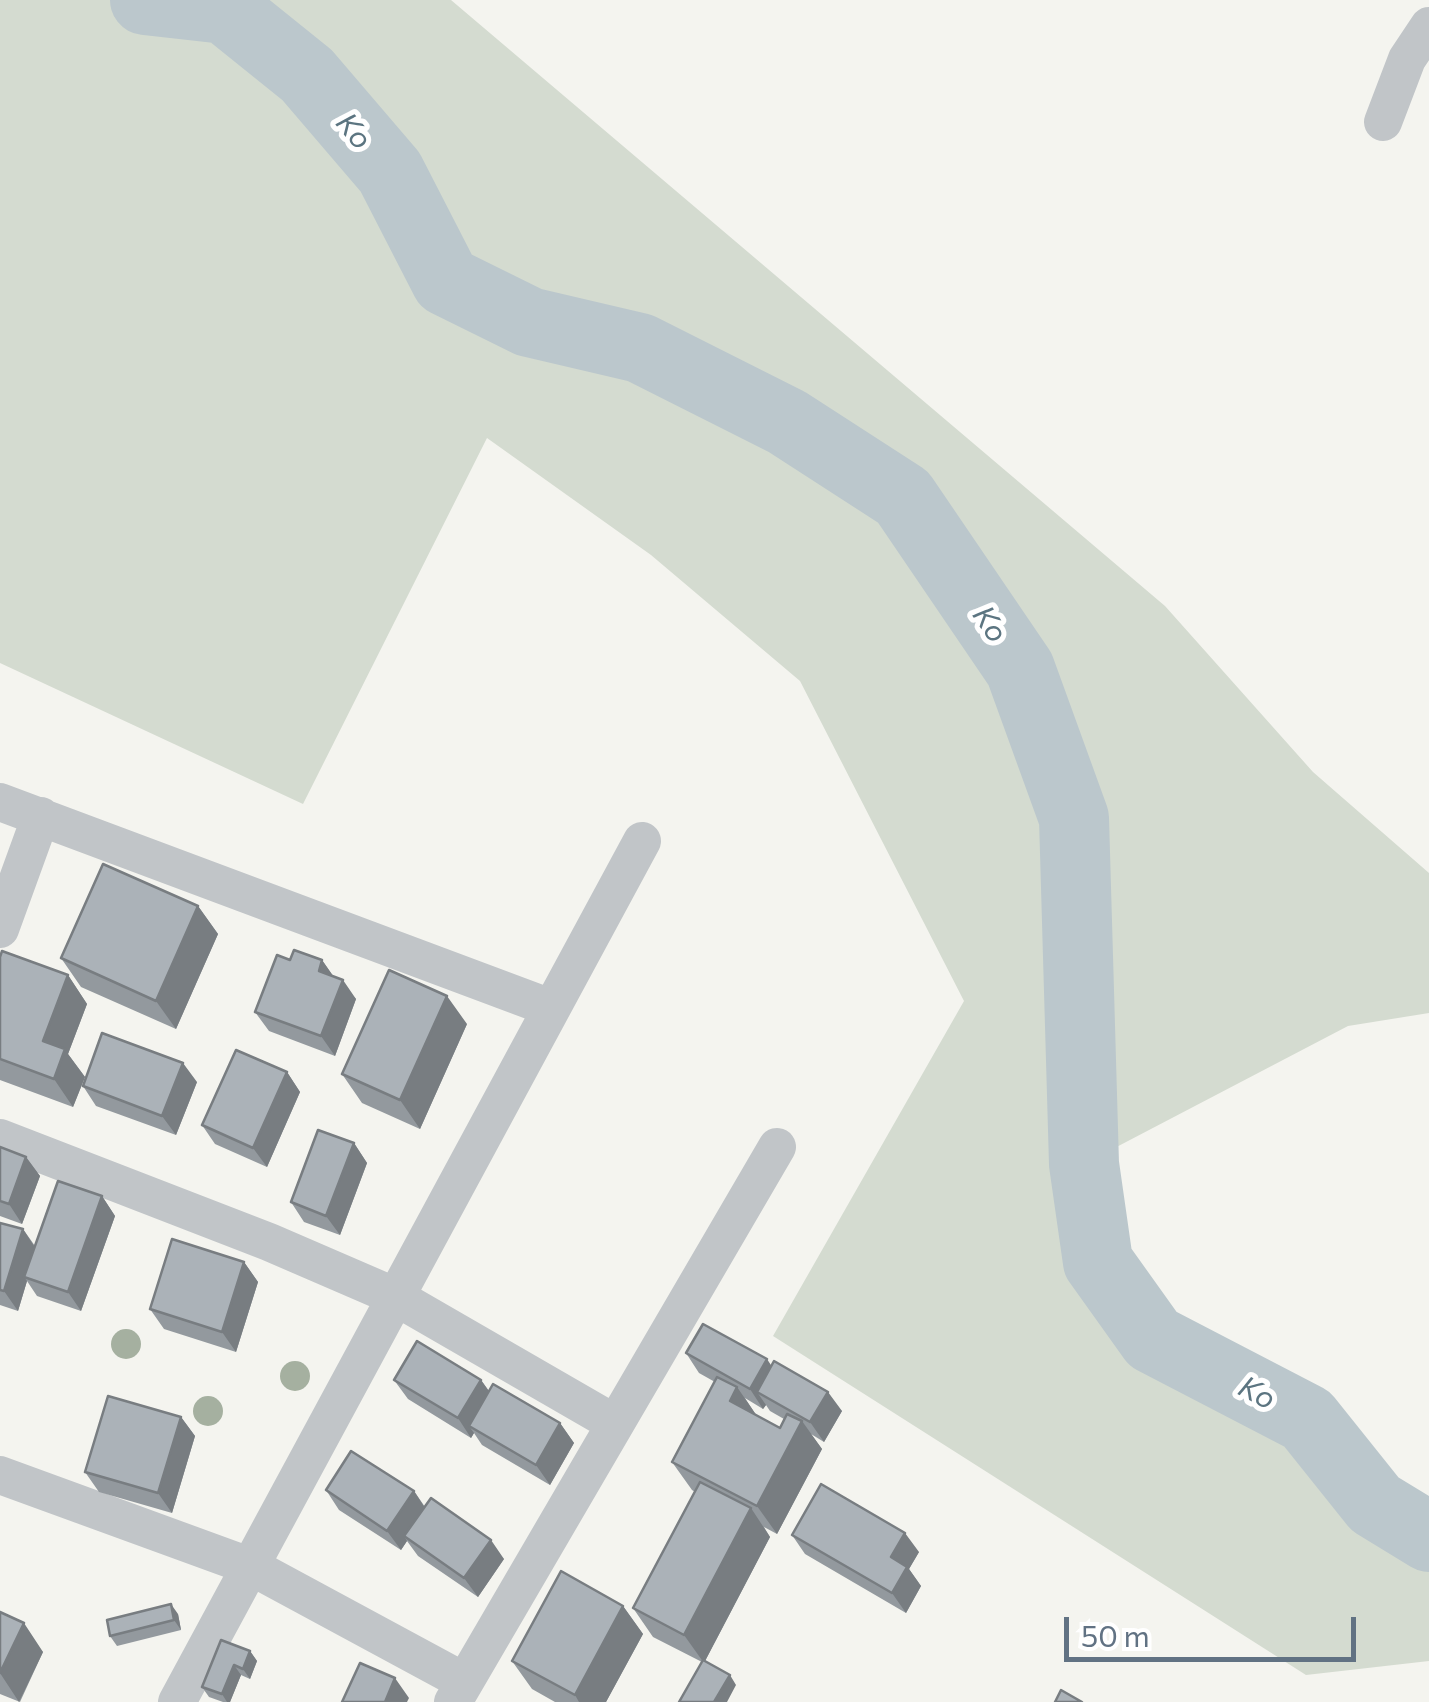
<!DOCTYPE html>
<html>
<head>
<meta charset="utf-8">
<style>
  body { margin:0 }
  #map { position:relative; width:1429px; height:1702px; overflow:hidden; background:#f4f4ef; font-family:Commissioner,sans-serif }
  canvas { display:block }
  .scale { position:absolute; left:1064px; top:1617px; width:292px; height:45px; box-sizing:border-box; border:5px solid #617283; border-top:0; padding-left:12px; font-size:30px; line-height:35px; white-space:nowrap; color:#617283; -webkit-text-stroke:8px #fff; paint-order:stroke }
</style>
</head>
<body>
<div id="map">
<canvas width="1429" height="1702"></canvas>
<div class="scale">50 m</div>
</div>
<script>
const ctx = document.querySelector('canvas').getContext('2d');
ctx.lineJoin = 'round';
function paint(path, color) { ctx.fillStyle = color; ctx.fill(path, 'evenodd'); }
function stroke(path, color, width, dash) { ctx.strokeStyle = color; ctx.lineWidth = width; ctx.lineCap = dash ? 'butt' : 'round'; ctx.setLineDash(dash || []); ctx.stroke(path); }
function label(font, color, halo, rows, align = 'center') {
  ctx.font = font + ' Commissioner,sans-serif'; ctx.lineWidth = 10; ctx.setLineDash([]); ctx.textBaseline = 'middle'; ctx.strokeStyle = halo; ctx.fillStyle = color; for (const [text, x, y, turn = 0] of rows) {
    ctx.save(); ctx.translate(x, y); ctx.rotate((+turn || 0) * Math.PI / 180); ctx.textAlign = isNaN(turn) ? turn : align; if (halo) ctx.strokeText(text, 0, 0); ctx.fillText(text, 0, 0); ctx.restore();
  }
}
const green = new Path2D(`
  M0,0H451L1165,606L1313,772L1429,873V1013L1348,1026L1084,1164L1098,1262L1152,1339L1307,1419L1375,1504L1429,1537V1661L1306,1675L773,1336L964,1001L800,681L651,555L487,438L303,804L0,663Z`);
const river = new Path2D(`
  M145,0L225,9L307,75L390,172L446,281L529,322L640,348L787,422L903,497L1020,669L1074,818L1084,1164L1098,1262L1153,1339L1307,1419L1375,1504L1429,1537`);
const minor = new Path2D(`
  M1383,122L1407,59L1429,26
  M0,802L551,1008
  M0,929L41,816
  M0,1138L269,1242L394,1296L614,1423
  M0,1475L252,1567L463,1681
  M177,1702L642,841
  M453,1702L777,1147`);
const trees = [
  [126,1344],
  [295,1376],
  [208,1411]
];
const wall = new Path2D(`
  M198,906L218,934L176,1029L81,987L61,958Z
  M0,957L68,975L87,1004L68,1054L85,1077L73,1107L0,1080Z
  M290,960H322L333,976L356,999L335,1056L269,1031L255,1012Z
  M467,1024L420,1129L362,1103L342,1074Z
  M287,1072L300,1092L267,1167L215,1144L202,1125Z
  M197,1082L176,1135L96,1106L83,1086Z
  M354,1143L367,1163L340,1235L304,1222L291,1202Z
  M0,1147L26,1157L40,1176L22,1224L0,1216Z
  M102,1196L115,1216L81,1311L37,1296L27,1281L18,1311L0,1305V1223L23,1229L35,1246Z
  M244,1262L258,1282L236,1352L164,1329L150,1309Z
  M686,1353L771,1366L842,1411L824,1442L811,1434L822,1449L777,1534L764,1527L770,1537L705,1661L736,1685L702,1662L653,1637L633,1608L695,1492L692,1490L672,1462L715,1382L699,1373ZM745,1398L763,1409L766,1405L770,1411L784,1419L780,1428L756,1415Z
  M394,1380H481L489,1391L560,1423L574,1443L550,1485L482,1445L474,1433L471,1438L408,1399Z
  M181,1417L195,1436L172,1513L99,1492L85,1472Z
  M326,1490L414,1491L425,1507L504,1559L478,1597L418,1556L407,1541L401,1550L339,1510Z
  M792,1535L919,1552L909,1569L921,1586L906,1613L805,1554Z
  M623,1606L643,1634L606,1702H555L532,1689L512,1661Z
  M0,1612L43,1652L20,1702L0,1694Z
  M178,1614L181,1630L117,1646L110,1636Z
  M250,1651L257,1661L250,1679L241,1675L230,1702H223L209,1697L202,1687Z`);
const shadedWall = new Path2D(`
  M198,906L218,934L176,1029L156,1001Z
  M322,960L336,980L319,971Z
  M68,975L87,1004L68,1054L85,1077L73,1107L54,1079L43,1041Z
  M343,980L356,999L335,1056L321,1036Z
  M447,996L467,1024L420,1129L400,1100Z
  M183,1063L197,1082L176,1135L162,1116Z
  M287,1072L300,1092L267,1167L253,1148Z
  M354,1143L367,1163L340,1235L326,1216Z
  M26,1157L40,1176L22,1224L9,1204Z
  M102,1196L115,1216L81,1311L68,1292Z
  M23,1229L36,1249L24,1277L27,1281L18,1311L4,1291Z
  M244,1262L258,1282L236,1352L222,1332Z
  M767,1359L780,1379L757,1392L766,1405L763,1409L750,1389Z
  M481,1380L495,1400L469,1426L474,1433L471,1438L458,1418Z
  M737,1387L757,1416L730,1401Z
  M828,1392L842,1411L824,1442L810,1422Z
  M181,1417L195,1436L172,1513L158,1493Z
  M802,1421L822,1449L777,1534L757,1506Z
  M560,1423L574,1443L550,1485L536,1465Z
  M414,1491L427,1511L404,1536L407,1541L401,1550L387,1531Z
  M751,1508L770,1537L704,1663L684,1635Z
  M905,1533L919,1552L909,1569L921,1586L906,1613L892,1593L891,1557Z
  M491,1540L504,1559L478,1597L464,1578Z
  M171,1604L178,1614L181,1630L174,1620Z
  M623,1606L643,1634L606,1702H579L575,1695Z
  M24,1623L43,1652L19,1702L0,1673Z
  M250,1651L257,1661L250,1679L243,1669Z
  M234,1665L241,1675L230,1702H227L222,1694Z
  M730,1675L736,1685L727,1702H714Z
  M395,1678L409,1698L407,1702H385Z`);
const building = new Path2D(`
  M103,864L198,906L156,1001L61,958Z
  M294,950L322,960L319,971L343,980L321,1036L255,1012L277,955L290,960Z
  M2,951L68,975L43,1041L65,1049L54,1079L0,1059V957Z
  M389,970L447,996L400,1100L342,1074Z
  M102,1033L183,1063L162,1116L83,1086Z
  M236,1050L287,1072L253,1148L202,1125Z
  M318,1130L354,1143L326,1216L291,1202Z
  M0,1147L26,1157L9,1204L0,1201Z
  M58,1181L102,1196L68,1292L24,1277Z
  M0,1223L23,1229L4,1291L0,1290Z
  M172,1239L244,1262L222,1332L150,1309Z
  M703,1324L767,1359L750,1389L686,1353Z
  M417,1341L481,1380L458,1418L394,1380Z
  M774,1361L828,1392L810,1422L757,1392Z
  M717,1377L737,1387L730,1401L780,1428L787,1414L802,1421L757,1506L672,1462Z
  M493,1384L560,1423L536,1465L469,1426Z
  M108,1396L181,1417L158,1493L85,1472Z
  M351,1451L414,1491L387,1531L326,1490Z
  M700,1482L751,1508L684,1635L633,1608Z
  M821,1484L905,1533L891,1557L907,1567L892,1593L792,1535Z
  M431,1498L491,1540L464,1578L404,1536Z
  M561,1571L623,1606L575,1695L512,1661Z
  M171,1604L174,1620L110,1636L107,1620Z
  M0,1612L24,1623L0,1673Z
  M221,1640L250,1651L243,1669L234,1665L222,1694L202,1687Z
  M703,1660L730,1675L714,1702H679Z
  M360,1663L395,1678L385,1702H342Z
  M1061,1690L1082,1702H1055Z`);
const waterNames = [
  ["Ko",354,131,50],
  ["Ko",990,624,56],
  ["Ko",1257,1393,27]
];
paint(green, '#d4dbd0');
stroke(river, '#bbc7cc', 70);
stroke(minor, '#c1c5c8', 38);
ctx.fillStyle = '#a5b0a0';
for (const [x, y] of trees) { ctx.beginPath(); ctx.arc(x, y, 15, 0, 2 * Math.PI); ctx.fill(); }
paint(wall, '#93999e');
paint(shadedWall, '#787d81');
paint(building, '#abb2b8');
stroke(building, '#787d81', 2.5);
label('italic 30px', '#5c7581', '#fff', waterNames);
</script>
</body>
</html>
